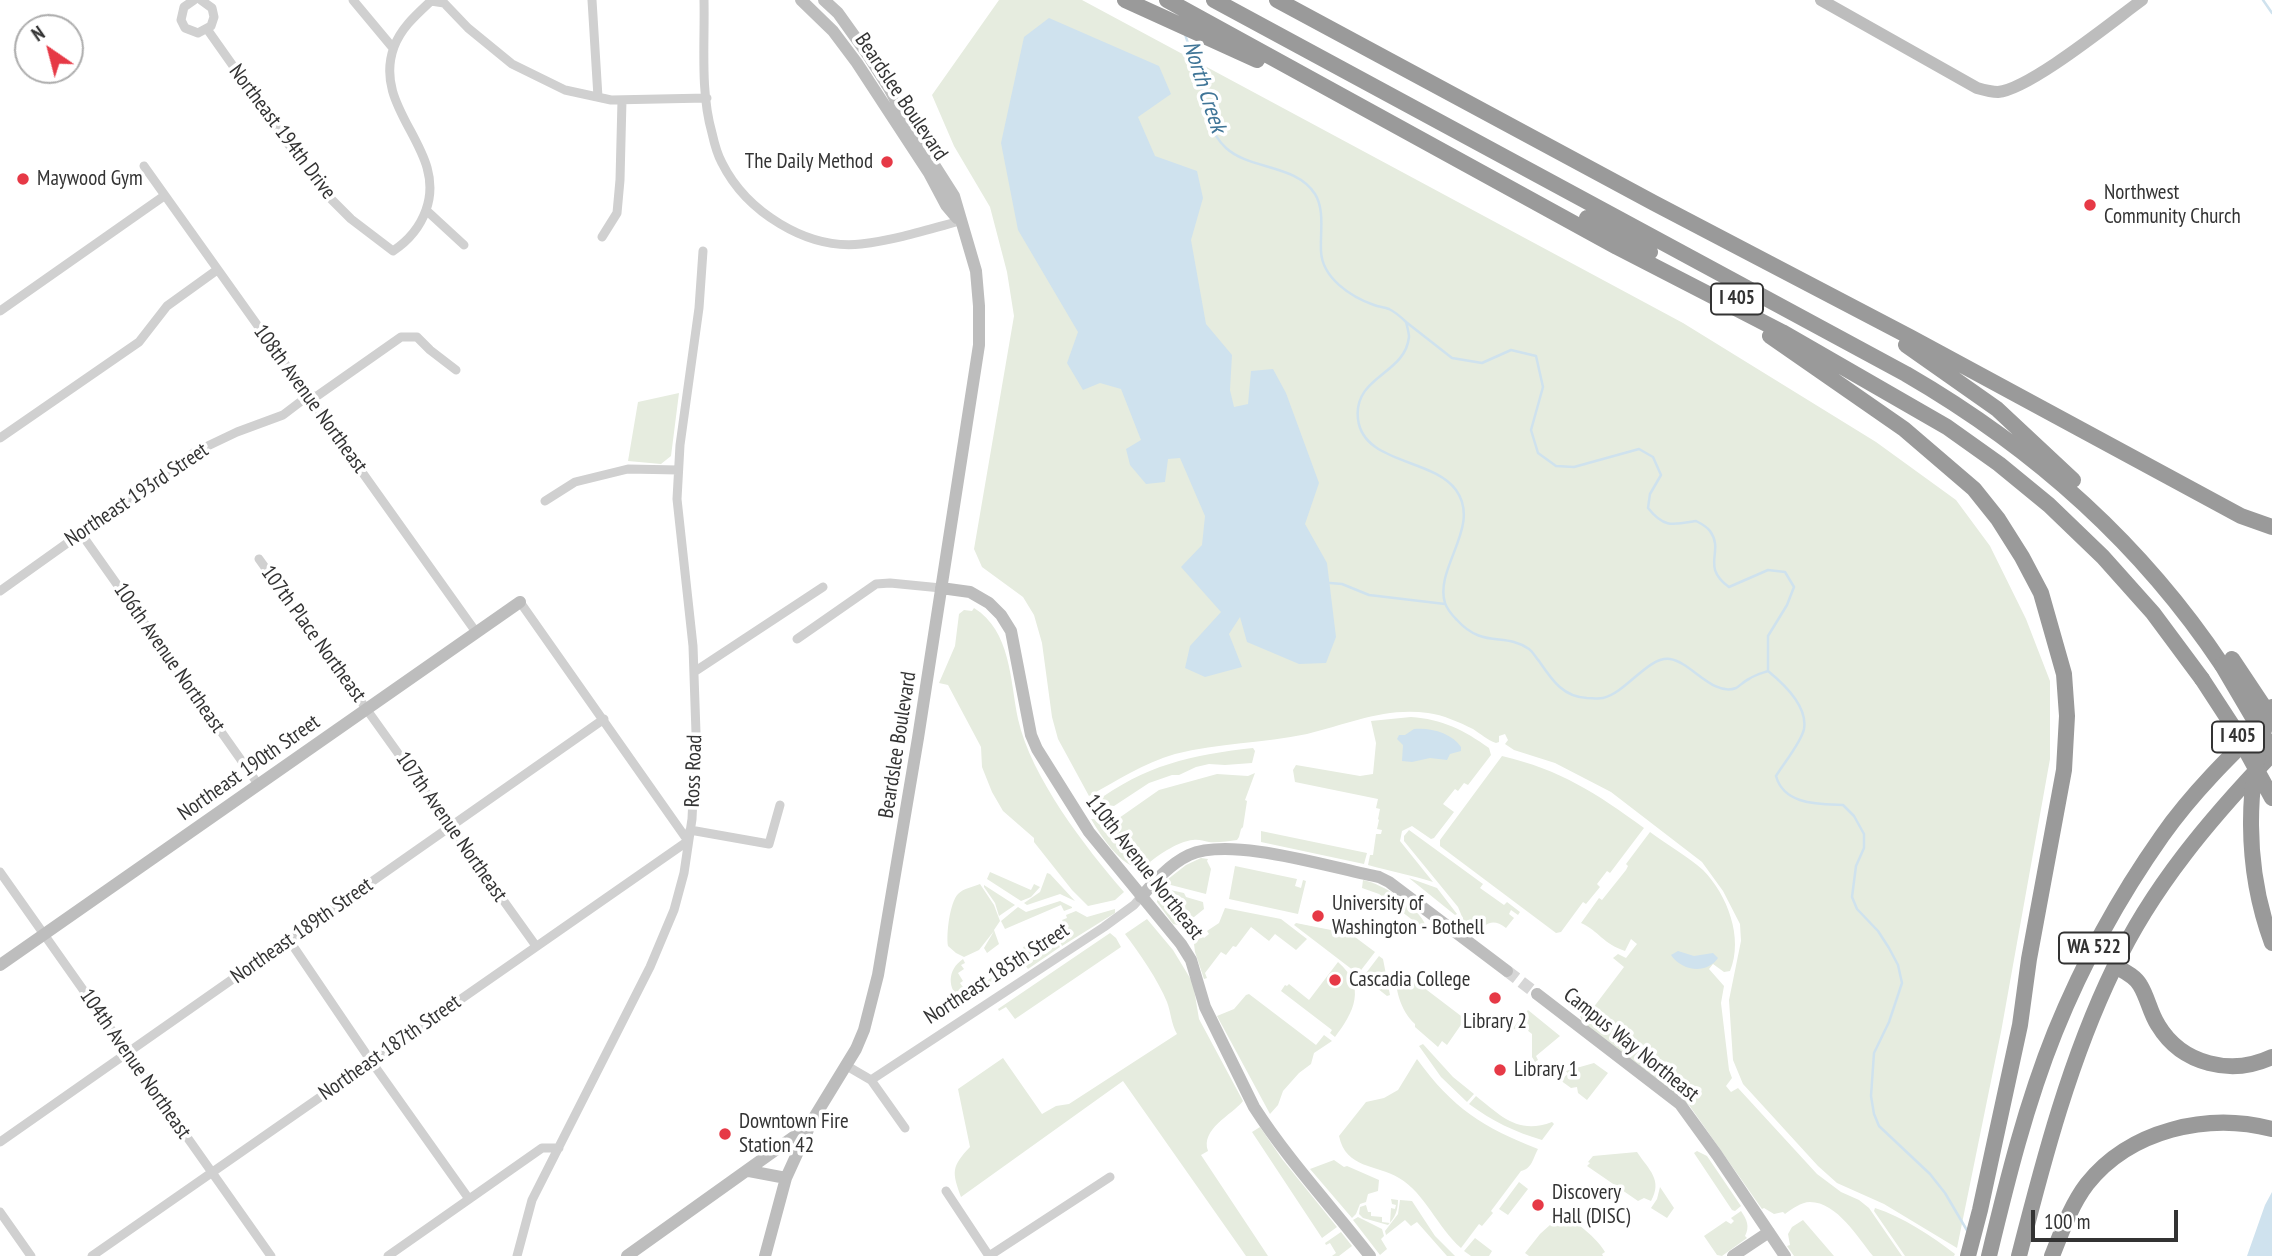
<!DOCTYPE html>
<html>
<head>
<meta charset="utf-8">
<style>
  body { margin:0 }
  #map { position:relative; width:2272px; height:1256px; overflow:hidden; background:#fff; font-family:"PT Sans Narrow",sans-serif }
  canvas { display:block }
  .north { position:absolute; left:14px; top:14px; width:70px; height:70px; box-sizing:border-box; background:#fff; border:2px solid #adadad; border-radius:50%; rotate:325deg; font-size:19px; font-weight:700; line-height:28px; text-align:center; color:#333 }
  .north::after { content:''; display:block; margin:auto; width:24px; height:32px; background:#e63946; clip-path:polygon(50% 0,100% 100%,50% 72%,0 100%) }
  .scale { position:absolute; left:2031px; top:1210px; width:147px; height:32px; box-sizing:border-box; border:4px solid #333; border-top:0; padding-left:9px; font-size:21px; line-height:24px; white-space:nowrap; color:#333; -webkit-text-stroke:5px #fff; paint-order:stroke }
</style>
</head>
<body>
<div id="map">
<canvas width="2272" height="1256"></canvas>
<div class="north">N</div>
<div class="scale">100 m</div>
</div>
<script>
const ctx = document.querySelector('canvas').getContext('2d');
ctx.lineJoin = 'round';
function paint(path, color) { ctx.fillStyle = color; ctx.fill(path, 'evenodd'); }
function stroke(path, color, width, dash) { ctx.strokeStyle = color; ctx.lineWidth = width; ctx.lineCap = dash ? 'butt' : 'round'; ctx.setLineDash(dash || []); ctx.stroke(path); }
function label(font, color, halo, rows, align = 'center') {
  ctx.font = font + ' "PT Sans Narrow",sans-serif'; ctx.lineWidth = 7; ctx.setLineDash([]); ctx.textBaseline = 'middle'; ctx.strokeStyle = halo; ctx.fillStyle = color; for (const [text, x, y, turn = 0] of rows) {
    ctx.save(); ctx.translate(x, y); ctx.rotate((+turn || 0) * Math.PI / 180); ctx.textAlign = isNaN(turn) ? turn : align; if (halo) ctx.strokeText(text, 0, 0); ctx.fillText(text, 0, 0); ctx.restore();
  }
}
const green = new Path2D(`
  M999,0H1082L1683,323L1876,442L1956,500L1990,546L2026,619L2050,681V759L2001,1032L1957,1248L1884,1204L1837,1183L1818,1166L1743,1084L1733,1060L1729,1000L1741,941L1740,924L1723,891L1702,862L1611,792L1555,763L1514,750L1505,744L1508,740L1505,734L1499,736V742L1496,743C1487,740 1481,734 1473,729C1459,722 1443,715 1428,713C1385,707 1348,724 1307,734C1263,743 1219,743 1175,754C1144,763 1116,781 1089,796L1058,739L1052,717L1042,643L1034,615L1023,597L982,567L974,549L1014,316L1007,272L990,207L954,146L932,95Z
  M679,393L671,456L661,464L628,461L638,402Z
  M974,608C1011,631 1010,680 1018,719C1031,777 1085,847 1124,892L1115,900L1088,906L1072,890L1034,842V838L1003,811L992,792L982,767L981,747L948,685L939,683L955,646L959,614L964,610L972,611Z
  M1411,717C1442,719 1464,730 1489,748L1491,755L1468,785L1464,783L1458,791L1455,789L1443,804L1454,812L1434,838L1431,839L1412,826L1402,831L1400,841L1433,882C1411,875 1390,871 1368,865L1370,855H1373L1376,834H1381L1382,830L1377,829L1379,820L1378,819L1380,809L1376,808L1378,799L1295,782L1293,770L1296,765L1360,776L1373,774L1376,743L1371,721Z
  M1253,748L1255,751L1252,763L1225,765L1209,764L1196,767L1179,775H1172L1149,783L1114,806L1094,803C1146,765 1190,755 1253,748Z
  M1502,756C1561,770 1596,793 1644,828L1610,873L1607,871L1597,884L1600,887L1586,904L1583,902L1561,932L1556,933L1440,846V840Z
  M1255,773L1245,800L1247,801L1243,827L1241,829L1239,837L1237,840C1229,841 1217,843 1209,842C1203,841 1199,839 1193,840C1179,841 1160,854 1150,862L1151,864L1142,869C1121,867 1101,836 1091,819H1094L1102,827L1109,825L1159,790L1217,774L1248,776Z
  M1409,830L1483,884L1480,888L1504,905L1507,902L1520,912L1518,915L1511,910L1509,914L1514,918L1506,928C1492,917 1485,924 1474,936L1468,931L1458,907L1404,841V836Z
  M1261,831L1367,853L1364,864L1261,842Z
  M1650,832C1667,845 1689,857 1703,870C1727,894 1744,938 1730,971L1724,972L1713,964L1709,969L1724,986L1721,1003L1729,1070L1732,1078L1726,1086L1731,1092L1738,1088L1817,1174L1841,1192L1859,1200L1869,1208L1902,1256H1873C1858,1238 1837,1202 1810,1202C1801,1202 1792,1209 1785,1214L1783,1212L1774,1214L1764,1208L1762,1209L1689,1105L1583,1023L1580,1016L1588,1005L1593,1008L1624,967L1613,958L1618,954L1626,958L1637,944L1631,939L1625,951C1603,944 1599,931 1581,923L1599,898L1602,900L1626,870L1628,866L1626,864Z
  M1201,858L1208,859L1207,861L1211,869L1206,894L1163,883L1186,865Z
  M1235,866L1297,879L1295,886L1301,888L1303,880L1306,881L1298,914L1229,899Z
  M990,872L1031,890L1034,884L1040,887L1031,897L1021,901L987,879Z
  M1047,873L1050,874L1075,901L1060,894L1027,905L1024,903L1040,892Z
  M1409,878L1437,888L1457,914L1455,915Z
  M1363,880C1383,884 1419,907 1426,926L1424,929L1379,894L1362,888Z
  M980,884L994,905L1000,921L994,930L999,944L987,953L984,948L994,931L979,950L964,957L956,953L948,946C946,934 950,902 958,894C964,888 973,887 980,884Z
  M984,885L1015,905L999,916L995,903L984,887Z
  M1161,888L1184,893L1186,897L1203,902L1204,909L1183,926L1173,924L1157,902L1158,891Z
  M1060,901L1072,907V908L1064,911L1061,905L1005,929L1001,921L1018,907L1026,912Z
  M1225,908L1281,919L1307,939L1296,950L1275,934L1269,941L1251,927L1236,947L1233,946L1226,955L1221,952L1205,973L1207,978L1204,979L1195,952L1194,944L1202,936L1204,938L1209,934L1207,931L1219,923Z
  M1115,909V913L1062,946L1056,933L1065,929L1062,920L1067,918L1066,915L1076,911L1087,917Z
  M1147,919L1173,950L1193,983L1199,1019L1243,1101C1232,1115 1200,1129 1208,1151L1201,1155L1268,1256H1246L1123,1081L961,1197C952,1172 951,1167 970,1147L958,1089L1003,1058L1042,1114L1056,1106L1069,1104L1177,1034C1171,1023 1171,1013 1167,1002C1158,980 1140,954 1125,934Z
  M1296,923L1351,934L1375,952L1358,974L1294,925Z
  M1110,933L1116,938L1121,947L1015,1019L1006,1007L999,1011L998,1009Z
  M1054,934L1060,947L1028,969L1018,955L1025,952L1023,947Z
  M1379,956L1383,959L1390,995L1387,996L1363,977Z
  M963,959L965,963L961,965L964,969L958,973L963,981L960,983L968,994L1014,962L1016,966L961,1001C947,988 947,970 963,959Z
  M1338,962C1367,987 1354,1012 1335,1037L1330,1033L1332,1030L1281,991L1285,985L1287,986L1289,984L1309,1000Z
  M1398,968L1465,1019L1447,1045L1442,1041L1438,1047L1415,1027V1024C1401,1012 1392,984 1398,968Z
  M1249,994L1316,1045L1324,1035L1332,1041L1314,1053L1311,1064L1299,1073L1283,1091L1278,1105L1270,1114L1217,1016L1234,1009L1246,995Z
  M1528,1010L1560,1036L1536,1056L1538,1060L1535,1062L1532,1057V1034L1527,1030L1512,1029Z
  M1423,1044L1453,1077L1474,1094L1467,1102L1441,1077L1419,1046Z
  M1417,1059C1452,1108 1484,1128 1538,1149C1533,1158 1532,1169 1521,1171L1491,1211L1493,1213L1482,1226L1479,1224L1461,1248C1437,1227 1425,1193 1399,1178C1376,1164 1346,1169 1339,1136L1366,1102L1384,1098L1398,1090Z
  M1594,1063L1608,1073L1587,1100L1578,1093L1577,1087L1571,1088L1560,1080L1568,1074L1566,1071Z
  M1476,1096C1501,1116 1518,1135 1552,1122L1554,1124L1542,1140C1515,1132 1492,1121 1469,1104Z
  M1260,1127L1282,1159L1337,1227L1322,1238L1252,1132Z
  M1697,1151L1707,1156L1741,1206L1735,1211L1732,1210L1694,1153Z
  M1637,1152C1649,1170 1663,1180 1651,1201L1644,1198L1638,1201L1587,1166L1590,1163L1588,1162L1593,1156Z
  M1334,1160L1344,1167L1347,1166L1379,1180L1378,1191L1368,1194L1366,1202L1360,1204L1356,1214L1352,1218L1310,1169Z
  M1519,1182L1528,1189L1508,1215L1499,1209Z
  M1660,1187L1674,1208L1667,1218L1651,1208L1657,1199Z
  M1391,1199L1398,1200C1398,1210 1395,1218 1388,1225L1363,1218L1359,1214L1360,1207L1366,1205L1368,1212H1371V1216L1382,1217V1222L1390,1223L1391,1208L1395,1209L1396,1205L1392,1204Z
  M1400,1200L1412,1201L1435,1236L1455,1256H1447L1417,1222L1411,1226L1405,1220L1386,1235L1385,1231L1398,1214Z
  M1875,1208C1903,1217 1932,1236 1955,1254L1954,1256H1905L1874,1211Z
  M1741,1211C1747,1220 1750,1226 1745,1236L1747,1238L1722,1256L1717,1255L1704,1236L1726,1221L1731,1224L1734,1221L1731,1218Z
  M1561,1215C1574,1219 1599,1240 1605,1252L1602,1254L1603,1256H1529L1525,1253L1540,1234Z
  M1358,1217L1382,1229L1384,1236L1381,1239L1387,1249L1380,1255L1353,1220Z
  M1803,1220L1834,1256H1794L1787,1246L1790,1245L1788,1234L1792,1227Z
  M1341,1232L1352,1246L1339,1256H1332L1336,1253L1330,1243L1326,1245L1325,1243Z
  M1475,1238L1492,1251L1489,1256H1471L1464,1251Z`);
const water = new Path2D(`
  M1049,18L1159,66L1171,94L1138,117L1155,156L1197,171L1203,198L1191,240L1206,324L1232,355L1230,390L1234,407L1248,404L1251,371L1273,369L1286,393L1319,483L1305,524L1327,563L1336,637L1326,663L1299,664L1247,642L1240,617L1229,634L1242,667L1205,677L1185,668L1190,646L1221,612L1181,567L1202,545L1205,516L1180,458L1168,459L1165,482L1146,484L1130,465L1126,449L1141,440L1121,389L1100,383L1083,390L1067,363L1078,332L1018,230L1001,143L1024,37Z
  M1414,729C1430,727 1452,733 1461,747V751L1450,754L1447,760L1430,758L1412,762L1402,761L1403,745L1397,739L1399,735H1405Z
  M1678,951L1694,956L1713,953L1718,958C1706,975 1682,971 1671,955Z
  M2272,1192V1256H2247L2265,1205Z`);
const stream = new Path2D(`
  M2263,0L2272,13
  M1185,34C1188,45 1193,53 1196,64C1206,92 1202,126 1226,148C1250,170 1296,164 1315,194C1325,210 1320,233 1321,251C1322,278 1351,297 1374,305C1379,307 1384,307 1389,309C1395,312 1401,317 1406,322C1407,326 1409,333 1409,337C1405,375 1353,376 1358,419C1363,464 1433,458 1456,490C1482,526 1434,568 1445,603C1447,609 1453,616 1457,620C1483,649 1505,632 1529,649C1533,652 1536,658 1539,661C1552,680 1563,697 1587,698C1592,698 1598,699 1603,698C1626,693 1648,656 1670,659C1691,662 1713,697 1736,688C1740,686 1744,681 1749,679C1754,675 1762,673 1768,671C1784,684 1808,706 1804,729C1801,743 1783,764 1776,776C1784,805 1818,804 1843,805L1854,816L1864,834V848L1856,866L1852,897L1857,909L1878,931L1889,948L1898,965L1902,983L1889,1022L1874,1053L1871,1096L1874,1114L1879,1126L1930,1174L1945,1193L1968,1232
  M1406,322L1452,358L1482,363L1511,350L1536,356L1543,387L1531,430L1538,453L1556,466L1574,467L1639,449L1653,457L1661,475L1650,494L1648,508C1664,528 1672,525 1696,521C1700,523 1707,527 1710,531C1725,552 1700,566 1729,587L1768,570L1785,572L1794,587L1787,605L1768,636V671
  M1330,583L1342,584L1369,595L1445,604`);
const secondaryTunnel = new Path2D(`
  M1507,971L1537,994`);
const street = new Path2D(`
  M194,0L184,7L181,20L185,28L198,33L211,26L214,17L212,8L201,0
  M353,0L393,48
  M592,0L598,97
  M704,0C705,43 700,91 712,133C714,142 717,154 722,163C746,211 806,250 861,244C895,240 927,230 960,221
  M207,29L296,155L326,194L351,219L393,251C408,241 420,227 426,210C448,149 371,110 394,47C401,28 416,15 431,1L444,3L468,28L512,64L565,90L611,100L707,98
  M144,166L476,632
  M426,210L464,245
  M602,237L617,213L620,180L622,100
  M0,311L164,196
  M0,438L139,342L167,306L217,270
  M545,501L575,482L628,469L678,470
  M80,532L258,784
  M259,559L536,946
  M0,591L195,452L237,432L283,415L308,396H317L401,337H417L430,350L456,370
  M797,639L876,584L890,583L941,588
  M694,672L823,587
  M690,830L769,844L780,805
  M0,872L271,1256
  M289,940L371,1061L469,1199
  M847,1066L871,1080L905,1128
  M871,1080L1104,927L1134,905L1141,897
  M0,1142L604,719
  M946,1191L989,1256
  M0,1212L31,1256
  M92,1256L688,841L520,602
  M388,1256L542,1148H559
  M517,1256L532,1200L650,967L674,910L684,873L692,819L696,733L693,646L677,499L680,445L699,308L703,251
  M989,1256L1110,1177`);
const secondary = new Path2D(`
  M801,0L833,31L857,63L929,173L946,205L957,218
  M1821,0L1977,88C1984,90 1991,92 1998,92C2030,89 2113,21 2142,0
  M941,588L970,592L989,603L1001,615L1011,631L1031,735L1037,749L1089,832L1181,944L1191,960L1205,1007L1254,1107C1288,1160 1331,1206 1370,1256
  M1141,897C1155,881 1170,864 1189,855C1232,836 1332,868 1379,877L1389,882L1507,971
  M0,965L520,602
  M1537,994L1680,1104L1717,1155L1785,1256
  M749,1171L786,1178
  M627,1256L809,1126
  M765,1256L786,1178L812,1121L856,1049L864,1030L878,975L918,738L979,345V306L976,271L954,196L910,127L889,88L868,55L838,13L824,0
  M1733,1256L1769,1232`);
const highway = new Path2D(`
  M1125,0L1257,60
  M1167,0L1617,247L1782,332L1947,427L1999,464L2049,505L2103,557L2153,613L2202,679
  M1214,0L1906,374C2034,448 2140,542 2222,665
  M1277,0L1654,203L1910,337L2241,516L2272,527
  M1587,218L1650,252
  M1770,336L1904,429L1974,489L1998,519L2022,557L2041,593L2064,674L2067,716L2064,770L2029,959L2020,1025L1980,1210L1968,1256
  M1906,345L1997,409L2073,480
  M2115,966C2124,971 2135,976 2140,985C2148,998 2150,1013 2158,1025C2182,1065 2232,1076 2272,1057
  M1989,1256C2007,1181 2026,1104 2055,1032C2083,963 2119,897 2162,836C2192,793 2231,755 2269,718
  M2019,1256C2044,1158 2070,1059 2114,968C2152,887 2211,818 2272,754
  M2052,1256C2062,1231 2071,1205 2087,1184C2130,1130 2207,1112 2272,1129`);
const highwayBridge = new Path2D(`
  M2232,659L2262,704L2271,722
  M2222,665L2272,750
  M2202,679L2232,725L2272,798
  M2272,707C2243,780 2245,870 2272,943`);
const markers = [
  [887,162,7,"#e63946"],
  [23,179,7,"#e63946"],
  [2090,205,7,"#e63946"],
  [1318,916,7,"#e63946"],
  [1335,980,7,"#e63946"],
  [1495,998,7,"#e63946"],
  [1500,1070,7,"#e63946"],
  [725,1134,7,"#e63946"],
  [1538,1205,7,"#e63946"]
];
const shields = [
  [1737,299,52],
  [2238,737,52],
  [2094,948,70]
];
const shieldNames = [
  ["I 405",1737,299],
  ["I 405",2238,737],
  ["WA 522",2094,948]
];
const streetNames = [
  ["Beardslee Boulevard",901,97,56],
  ["Northeast 194th Drive",282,132,53],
  ["108th Avenue Northeast",310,399,54],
  ["Northeast 193rd Street",137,495,-34],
  ["107th Place Northeast",313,634,54],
  ["106th Avenue Northeast",169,658,55],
  ["Beardslee Boulevard",898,745,-81],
  ["Northeast 190th Street",249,768,-35],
  ["Ross Road",694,771,-88],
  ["107th Avenue Northeast",451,827,55],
  ["110th Avenue Northeast",1144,867,52],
  ["Northeast 189th Street",302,931,-35],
  ["Northeast 185th Street",997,974,-33],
  ["Campus Way Northeast",1631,1045,39],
  ["Northeast 187th Street",390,1048,-35],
  ["104th Avenue Northeast",135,1064,55]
];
const poiNames = [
  ["The Daily Method",873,162,"right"],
  ["Maywood Gym",37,179],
  ["Northwest",2104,193],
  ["Community Church",2104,217],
  ["University of",1332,904],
  ["Washington - Bothell",1332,928],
  ["Cascadia College",1349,980],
  ["Library 2",1495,1022,"center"],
  ["Library 1",1514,1070],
  ["Downtown Fire",739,1122],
  ["Station 42",739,1146],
  ["Discovery",1552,1193],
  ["Hall (DISC)",1552,1217]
];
const waterNames = [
  ["North Creek",1204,87,72]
];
paint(green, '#e6ecdf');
paint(water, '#cfe2ee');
stroke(stream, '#cfe2ee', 2.5);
stroke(secondaryTunnel, '#d6d6d6', 12, [12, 6]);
stroke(street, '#d0d0d0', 9);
stroke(secondary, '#bdbdbd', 12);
stroke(highway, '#9a9a9a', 16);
stroke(highwayBridge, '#9a9a9a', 16);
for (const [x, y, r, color] of markers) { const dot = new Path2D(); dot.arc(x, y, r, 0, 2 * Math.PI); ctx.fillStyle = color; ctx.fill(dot); stroke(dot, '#fff', 2.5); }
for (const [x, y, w] of shields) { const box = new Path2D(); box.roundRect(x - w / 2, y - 15.5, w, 31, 5); ctx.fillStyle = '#fff'; ctx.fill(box); stroke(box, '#333', 2); }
label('bold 19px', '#333', null, shieldNames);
label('21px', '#333', '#fff', streetNames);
label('21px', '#333', '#fff', poiNames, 'left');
label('italic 23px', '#3f7597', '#fff', waterNames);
</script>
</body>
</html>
